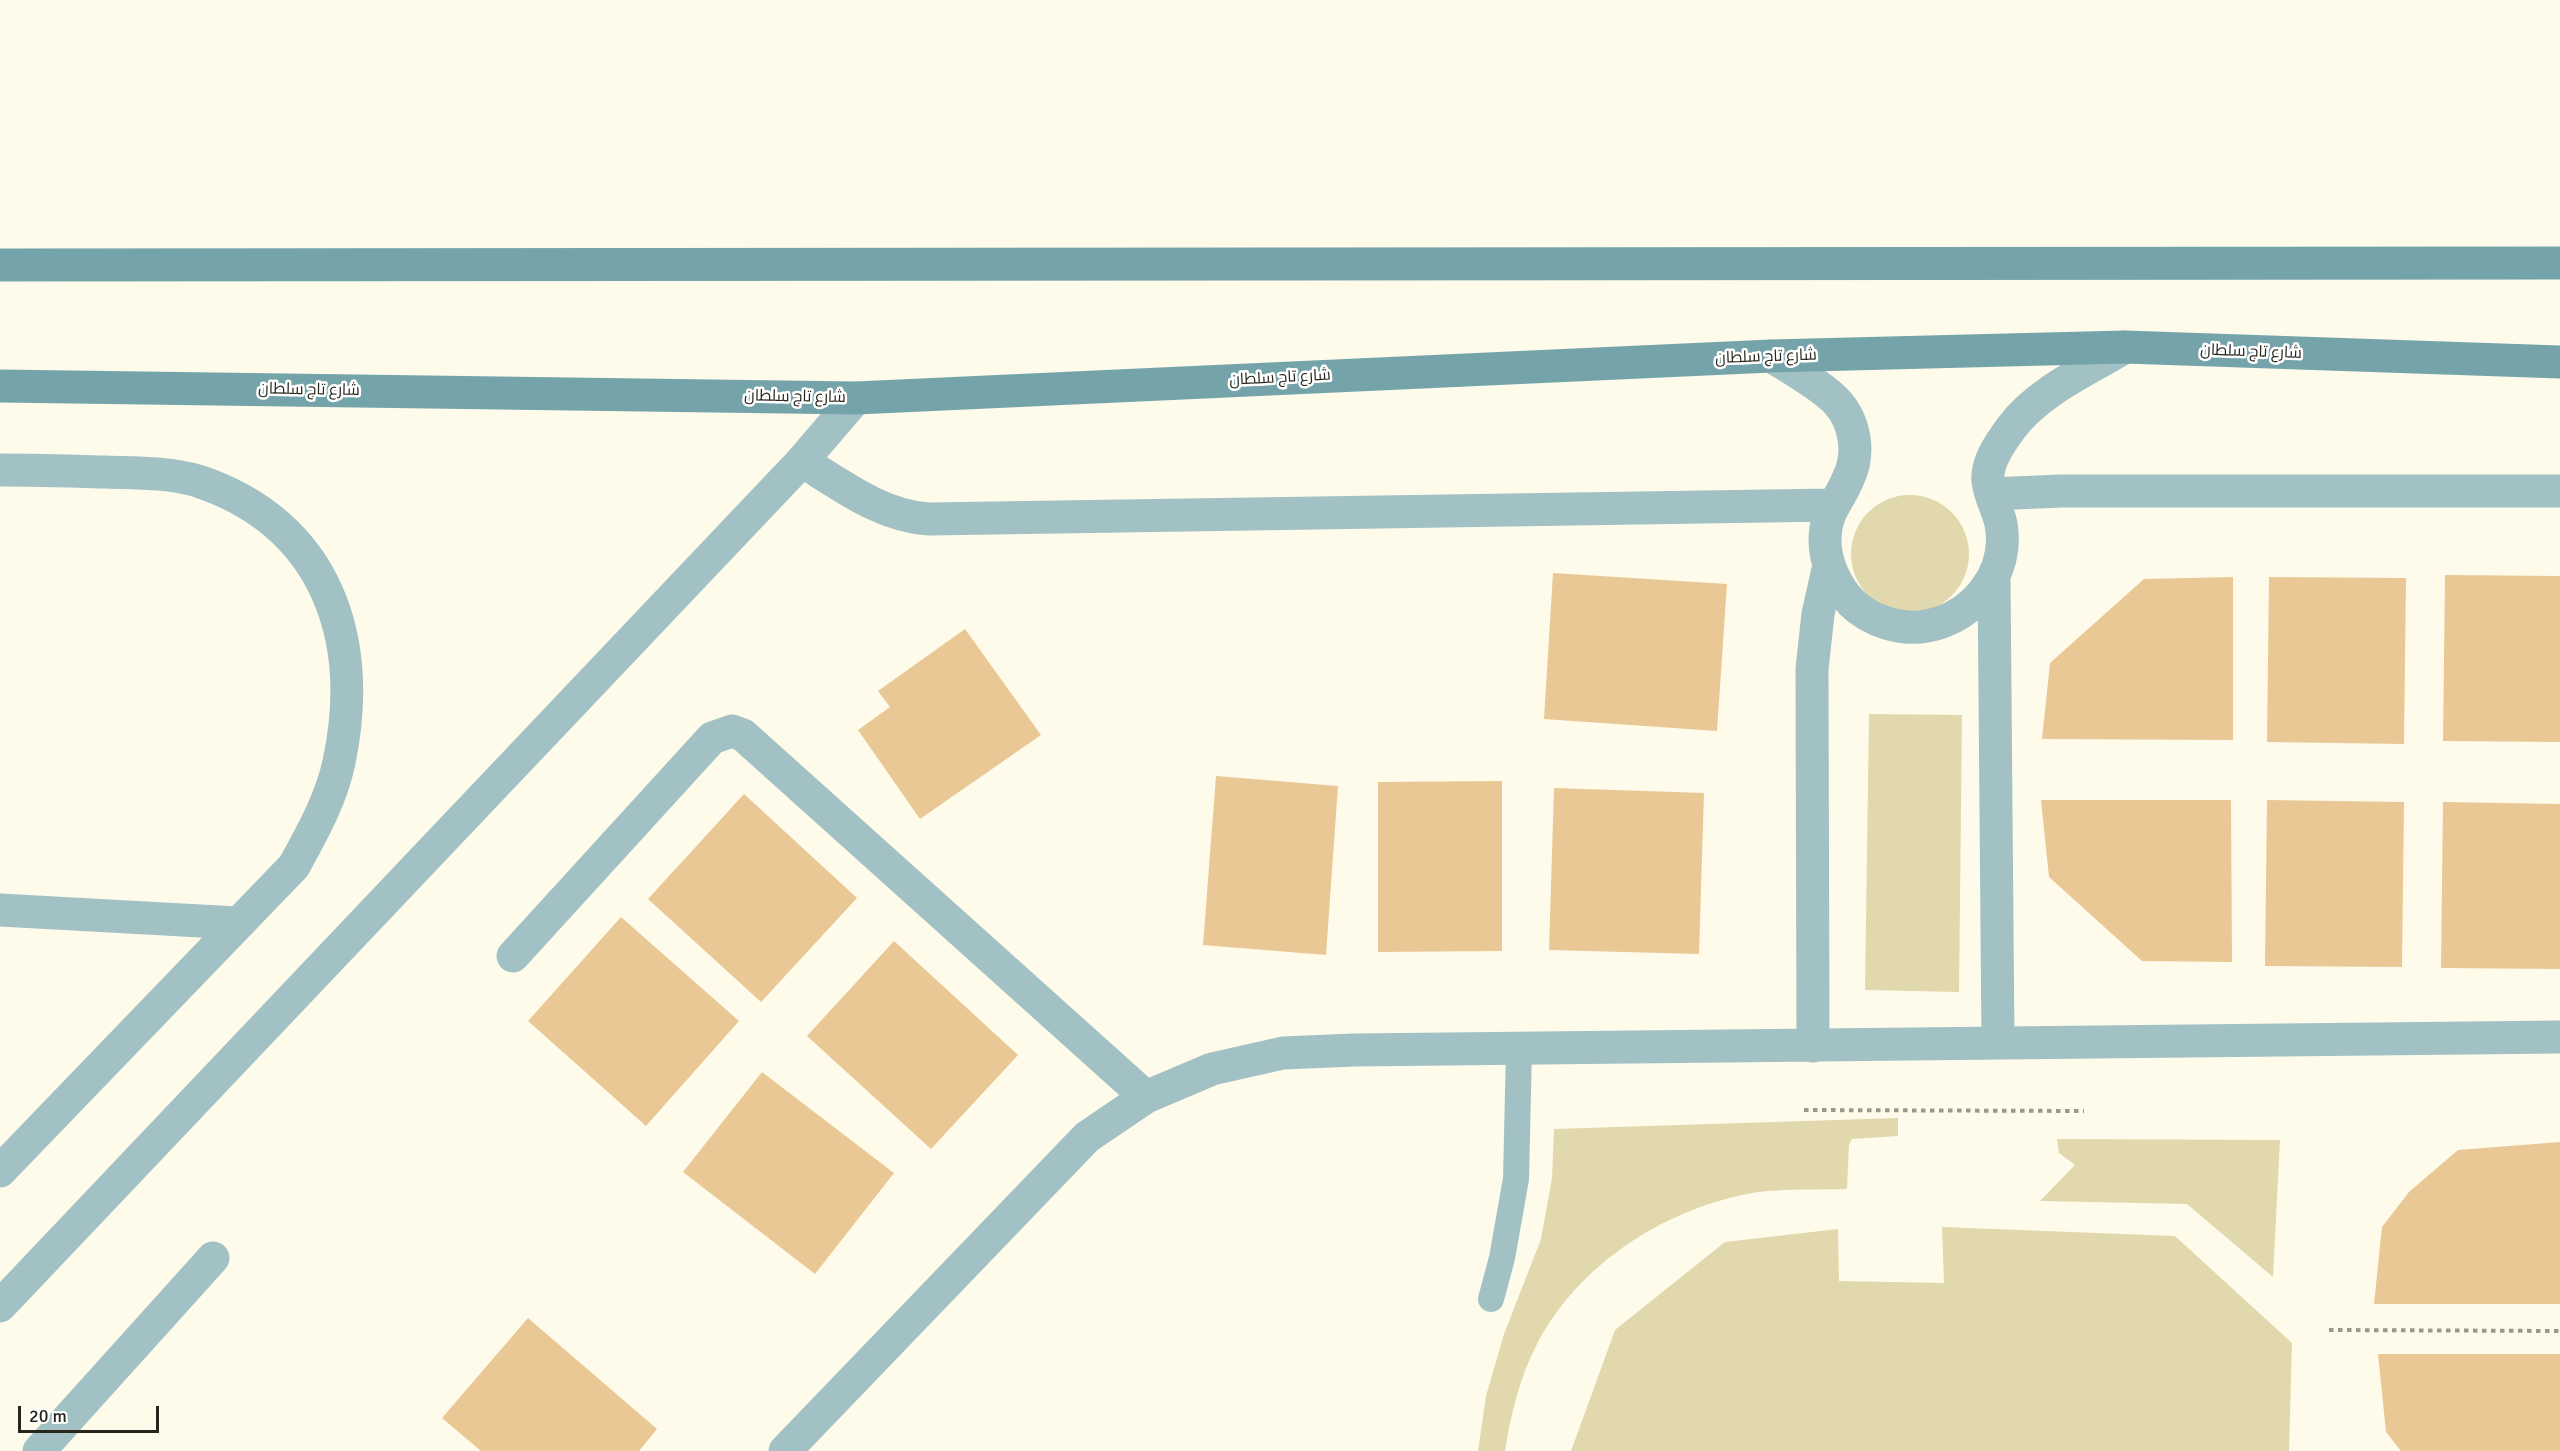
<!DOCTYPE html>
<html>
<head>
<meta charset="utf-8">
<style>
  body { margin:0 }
  #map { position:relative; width:2560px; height:1451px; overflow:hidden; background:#fefbeb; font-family:Signika,sans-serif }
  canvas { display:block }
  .scale { position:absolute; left:18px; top:1406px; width:141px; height:27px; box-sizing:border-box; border:3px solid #28261c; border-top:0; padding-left:8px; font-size:18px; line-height:21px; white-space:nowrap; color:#28261c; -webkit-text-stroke:4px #fff; paint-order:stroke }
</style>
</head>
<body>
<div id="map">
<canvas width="2560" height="1451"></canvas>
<div class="scale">20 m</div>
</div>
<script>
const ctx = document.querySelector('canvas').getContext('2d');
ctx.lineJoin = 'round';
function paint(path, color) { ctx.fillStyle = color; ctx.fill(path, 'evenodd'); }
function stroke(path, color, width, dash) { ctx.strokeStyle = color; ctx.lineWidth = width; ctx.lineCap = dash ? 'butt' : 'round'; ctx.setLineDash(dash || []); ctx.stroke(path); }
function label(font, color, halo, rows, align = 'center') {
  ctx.font = font + ' Signika,Cairo,sans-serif'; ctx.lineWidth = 5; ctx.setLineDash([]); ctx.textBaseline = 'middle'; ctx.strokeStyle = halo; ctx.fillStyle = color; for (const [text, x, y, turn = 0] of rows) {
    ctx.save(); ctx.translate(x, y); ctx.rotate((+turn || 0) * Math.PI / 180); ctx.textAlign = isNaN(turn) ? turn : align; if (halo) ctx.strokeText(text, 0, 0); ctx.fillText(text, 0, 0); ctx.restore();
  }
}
const green = new Path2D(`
  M1851 554a59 59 0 1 1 118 0a59 59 0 1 1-118 0Z
  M1869,714L1962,715L1959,992L1865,990Z
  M1898,1118V1136L1852,1139L1849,1145L1847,1189C1817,1190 1776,1188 1747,1194C1662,1211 1580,1264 1538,1342C1520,1376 1511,1413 1505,1451H1478L1486,1396L1504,1334L1541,1239L1552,1178L1554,1129Z
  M2057,1139L2280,1140L2273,1277L2187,1204L2040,1201L2075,1165L2059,1153Z
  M1942,1227L2175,1236L2292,1343L2289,1451H1571L1615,1330L1725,1242L1838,1229L1839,1281L1944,1283Z`);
const building = new Path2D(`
  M1553,573L1727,584L1717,731L1544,719Z
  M2445,575L2560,576V742L2443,741Z
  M2233,577V740L2042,739L2050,663L2144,579Z
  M2269,577L2406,578L2404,744L2267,742Z
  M965,629L1041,735L920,819L858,730L890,707L878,691Z
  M1216,776L1338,786L1326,955L1203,945Z
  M1502,781V951L1378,952V782Z
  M1554,788L1704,793L1699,954L1549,950Z
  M744,794L857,898L761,1002L648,899Z
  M2041,800H2231L2232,962L2142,961L2049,877Z
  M2267,800L2404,802L2402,967L2265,966Z
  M2443,802L2560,804V969L2441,968Z
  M621,917L739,1021L646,1126L528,1021Z
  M894,941L1018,1055L931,1149L807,1036Z
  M762,1072L894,1173L815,1274L683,1172Z
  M2560,1142V1304H2374L2382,1227L2409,1192L2458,1150Z
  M528,1318L657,1429L639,1451H481L442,1418Z
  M2378,1354H2560V1451H2401L2386,1432Z`);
const path = new Path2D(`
  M1804,1110L2084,1111
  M2329,1330L2560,1331`);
const service = new Path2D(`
  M1491,1299L1502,1258L1516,1179L1519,1048`);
const minor = new Path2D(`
  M1771,356C1790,368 1824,387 1838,403C1856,424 1860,455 1848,479C1837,505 1825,511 1825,541C1825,563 1837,588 1852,603C1870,621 1902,631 1927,626C1974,617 2010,573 2001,524C1998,509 1989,495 1988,481C1986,462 2001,442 2011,428C2038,391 2088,370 2125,347
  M802,461C841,485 881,516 929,519L1832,505
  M1991,494L2061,491H2560
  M1994,577L1998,1043
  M0,910L237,923
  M513,956L712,738L732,731L743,735L1146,1097
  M1813,1046L1812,669L1818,614L1829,565
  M39,1451L213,1258
  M785,1451L1087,1137L1146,1097L1212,1069L1283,1053L1354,1050L2560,1037`);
const tertiary = new Path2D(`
  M0,470C35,470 69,471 104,472C136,473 168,472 198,481C327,524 365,639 339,762C331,800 312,833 294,866L0,1171
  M0,1306L802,461L856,398`);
const secondary = new Path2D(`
  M0,265L2560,263
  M0,386L856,398L1771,356L2125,347L2560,362`);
const streetNames = [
  ["شارع تاج سلطان",2251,352,2],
  ["شارع تاج سلطان",1766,357,-2],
  ["شارع تاج سلطان",1280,378,-3],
  ["شارع تاج سلطان",309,390,1],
  ["شارع تاج سلطان",795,397,1]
];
paint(green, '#e1d9ad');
paint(building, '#e9c895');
stroke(path, '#9b988b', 4, [4.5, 4.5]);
stroke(service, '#a1c1c5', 26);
stroke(minor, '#a1c1c5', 33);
stroke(tertiary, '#a1c1c5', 33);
stroke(secondary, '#74a4aa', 33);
label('16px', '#28261c', '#fff', streetNames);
</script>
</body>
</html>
